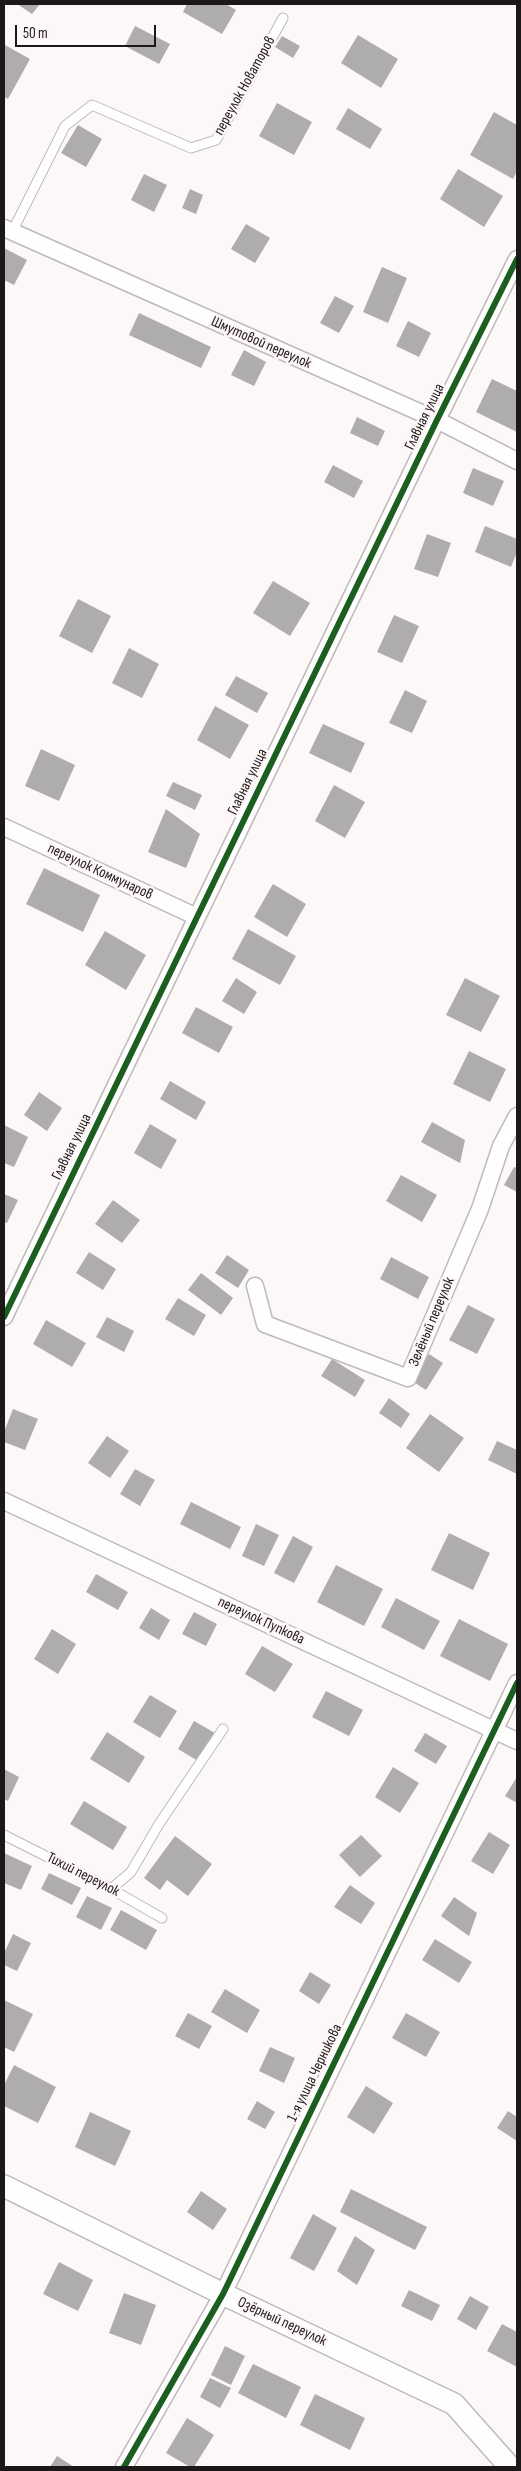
<!DOCTYPE html>
<html>
<head>
<meta charset="utf-8">
<style>
  body { margin:0 }
  #map { position:relative; width:521px; height:2471px; overflow:hidden; background:#fcf8f8; font-family:"Sofia Sans Condensed",sans-serif }
  canvas { display:block }
  .frame { position:absolute; inset:0; border:5px solid #1d1818; pointer-events:none }
  .scale { position:absolute; left:15px; top:25px; width:141px; height:22px; box-sizing:border-box; border:2px solid #1d1818; border-top:0; padding-left:6px; font-size:15px; line-height:18px; white-space:nowrap; color:#1d1818; -webkit-text-stroke:4px #fef6f6; paint-order:stroke }
</style>
</head>
<body>
<div id="map">
<canvas width="521" height="2471"></canvas>
<div class="frame"></div>
<div class="scale">50 m</div>
</div>
<script>
const ctx = document.querySelector('canvas').getContext('2d');
ctx.lineJoin = 'round';
function paint(path, color) { ctx.fillStyle = color; ctx.fill(path, 'evenodd'); }
function stroke(path, color, width, dash) { ctx.strokeStyle = color; ctx.lineWidth = width; ctx.lineCap = dash ? 'butt' : 'round'; ctx.setLineDash(dash || []); ctx.stroke(path); }
function label(font, color, halo, rows, align = 'center') {
  ctx.font = font + ' "Sofia Sans Condensed",sans-serif'; ctx.lineWidth = 5; ctx.setLineDash([]); ctx.textBaseline = 'middle'; ctx.strokeStyle = halo; ctx.fillStyle = color; for (const [text, x, y, turn = 0] of rows) {
    ctx.save(); ctx.translate(x, y); ctx.rotate((+turn || 0) * Math.PI / 180); ctx.textAlign = isNaN(turn) ? turn : align; if (halo) ctx.strokeText(text, 0, 0); ctx.fillText(text, 0, 0); ctx.restore();
  }
}
const building = new Path2D(`
  M17,4H40L32,14Z
  M187,4H226L236,10L222,34L183,12Z
  M135,26L170,44L159,64L125,46Z
  M358,35L398,59L381,88L341,63Z
  M282,36L300,46L293,58L275,47Z
  M5,45L30,59L8,99L4,97Z
  M277,103L312,122L294,155L259,136Z
  M348,108L382,129L370,149L336,129Z
  M494,112L517,125V171L513,179L470,155Z
  M78,125L102,139L86,167L61,153Z
  M458,169L503,196L484,227L440,199Z
  M144,174L167,185L154,212L131,200Z
  M190,189L203,195L196,214L182,208Z
  M246,224L270,238L255,263L231,249Z
  M4,248L27,260L14,285L4,280Z
  M382,267L407,278L388,323L363,312Z
  M335,296L354,306L339,333L320,323Z
  M139,313L211,347L201,368L129,335Z
  M408,321L431,333L419,357L396,346Z
  M244,350L266,362L254,386L231,375Z
  M492,379L517,391V432L476,412Z
  M357,417L385,431L378,446L350,433Z
  M333,465L363,481L354,498L324,482Z
  M473,468L504,481L493,506L463,493Z
  M485,526L517,539V552L511,567L475,552Z
  M427,534L451,543L438,577L414,569Z
  M273,581L310,603L290,636L253,613Z
  M78,599L111,616L92,653L59,636Z
  M394,615L419,626L402,663L377,652Z
  M129,648L159,664L142,698L112,683Z
  M236,676L268,693L257,713L225,695Z
  M405,690L427,701L412,733L389,723Z
  M215,706L249,725L230,759L197,740Z
  M323,724L365,743L351,773L309,753Z
  M41,749L75,765L59,801L25,786Z
  M173,782L202,795L195,810L166,796Z
  M334,785L365,802L345,838L315,821Z
  M166,809L200,834L186,868L148,852Z
  M44,868L100,895L83,932L26,904Z
  M273,884L306,904L287,937L254,917Z
  M248,929L296,956L280,985L232,959Z
  M105,931L146,955L126,990L85,965Z
  M236,978L257,992L244,1014L222,1001Z
  M465,978L500,996L481,1032L446,1015Z
  M196,1007L233,1027L219,1053L182,1033Z
  M469,1051L506,1069L490,1102L453,1084Z
  M170,1081L206,1102L196,1120L160,1099Z
  M39,1092L62,1108L47,1131L24,1115Z
  M432,1122L465,1140L460,1163L421,1142Z
  M150,1124L177,1140L161,1169L134,1153Z
  M4,1125L28,1137L14,1167L4,1163Z
  M514,1167L517,1168V1192L504,1185Z
  M401,1175L437,1195L422,1222L386,1201Z
  M4,1194L18,1200L7,1223L4,1222Z
  M113,1200L140,1220L122,1243L95,1224Z
  M89,1252L116,1269L103,1290L76,1273Z
  M227,1255L249,1270L238,1288L215,1273Z
  M391,1257L429,1277L418,1299L380,1279Z
  M201,1273L233,1298L221,1315L188,1290Z
  M178,1298L206,1315L194,1336L165,1319Z
  M468,1305L495,1319L477,1354L449,1340Z
  M107,1317L134,1331L124,1352L96,1337Z
  M46,1320L86,1343L72,1367L33,1344Z
  M429,1354L443,1363L426,1390L412,1381Z
  M332,1359L365,1380L355,1397L321,1376Z
  M389,1398L410,1414L401,1428L379,1413Z
  M13,1409L38,1419L25,1450L4,1442V1432Z
  M430,1414L464,1438L439,1472L406,1448Z
  M107,1436L129,1451L110,1478L88,1463Z
  M497,1441L517,1450V1474L488,1460Z
  M135,1469L155,1480L140,1506L120,1494Z
  M191,1502L241,1527L230,1549L180,1524Z
  M256,1524L279,1535L264,1566L242,1556Z
  M449,1533L490,1553L473,1590L431,1570Z
  M293,1536L313,1547L294,1583L274,1573Z
  M336,1565L383,1589L364,1626L317,1602Z
  M96,1574L128,1592L118,1610L86,1592Z
  M396,1598L440,1621L424,1650L381,1627Z
  M151,1608L170,1620L159,1640L139,1628Z
  M194,1612L217,1624L206,1646L182,1634Z
  M459,1619L508,1644L490,1681L440,1656Z
  M52,1629L76,1644L58,1674L34,1659Z
  M262,1646L293,1664L275,1692L245,1674Z
  M326,1691L363,1710L349,1736L312,1717Z
  M150,1695L177,1711L160,1738L133,1722Z
  M194,1721L215,1733L198,1761L178,1749Z
  M107,1732L145,1757L129,1783L90,1759Z
  M425,1733L447,1746L436,1764L414,1751Z
  M393,1767L419,1783L400,1813L375,1797Z
  M4,1769L19,1777L8,1801L4,1799Z
  M517,1777V1803L505,1796Z
  M84,1801L127,1827L113,1850L70,1824Z
  M489,1832L510,1845L493,1874L471,1861Z
  M361,1835L382,1856L360,1877L339,1855Z
  M175,1836L212,1864L188,1896L167,1880L160,1890L144,1878Z
  M4,1853L32,1866L21,1890L4,1883Z
  M49,1873L81,1888L72,1905L41,1889Z
  M350,1885L375,1903L361,1924L334,1907Z
  M87,1896L112,1908L101,1930L76,1917Z
  M454,1897L477,1913L469,1936L441,1916Z
  M121,1910L157,1930L146,1950L110,1930Z
  M13,1934L31,1943L17,1971L4,1965V1953Z
  M435,1939L472,1962L459,1983L422,1960Z
  M310,1972L331,1985L319,2004L299,1991Z
  M225,1989L260,2010L247,2033L211,2012Z
  M4,2000L33,2014L14,2052L4,2047Z
  M188,2013L212,2026L199,2049L175,2036Z
  M406,2013L440,2032L426,2057L392,2038Z
  M270,2047L295,2058L284,2083L259,2071Z
  M14,2065L56,2087L38,2123L4,2106V2085Z
  M366,2086L393,2103L374,2134L347,2117Z
  M257,2101L275,2112L265,2129L247,2119Z
  M508,2111L517,2117V2141L497,2128Z
  M90,2112L131,2131L115,2166L75,2147Z
  M351,2189L427,2227L415,2250L340,2212Z
  M201,2191L227,2209L213,2230L187,2212Z
  M313,2214L337,2228L314,2271L290,2258Z
  M355,2236L375,2250L357,2285L337,2271Z
  M59,2262L93,2280L78,2311L43,2294Z
  M409,2290L440,2305L432,2321L401,2306Z
  M124,2293L156,2305L141,2345L109,2333Z
  M470,2296L489,2307L476,2330L457,2319Z
  M502,2324L517,2332V2367L487,2351Z
  M225,2346L245,2356L231,2385L211,2375Z
  M253,2364L301,2387L286,2418L238,2393Z
  M210,2378L231,2388L220,2408L200,2397Z
  M315,2394L365,2418L350,2450L300,2425Z
  M187,2418L214,2435L194,2467H190L166,2453Z
  M57,2456L74,2467H50Z`);
const service = new Path2D(`
  M12,232L65,126L92,105L191,148L216,140L283,18
  M4,1835L111,1889L162,1918
  M111,1889L131,1872L159,1824L223,1729`);
const minor = new Path2D(`
  M4,228L437,420L517,461
  M4,827L197,917
  M255,1286L265,1324L408,1378L480,1209L501,1146L517,1116
  M4,1317L437,420L517,259
  M4,1501L517,1741
  M124,2467L223,2294L517,1683`);
const tertiary = new Path2D(`
  M4,2186L223,2294L454,2404L510,2467`);
const cycleway = new Path2D(`
  M4,1317L437,420L517,259
  M124,2467L223,2294L517,1683`);
const streetNames = [
  ["переулок Новаторов",245,86,-61],
  ["Шмутовой переулок",261,343,24],
  ["Главная улица",425,417,-64],
  ["Главная улица",248,782,-64],
  ["переулок Коммунаров",100,872,25],
  ["Главная улица",72,1147,-64],
  ["Зелёный переулок",432,1322,-67],
  ["переулок Пупкова",261,1621,25],
  ["Тихий переулок",83,1875,27],
  ["1-я улица Черникова",315,2073,-64],
  ["Озёрный переулок",282,2322,25]
];
paint(building, '#afacac');
stroke(service, '#bebaba', 11);
stroke(minor, '#bebaba', 19);
stroke(tertiary, '#bebaba', 24);
stroke(service, '#fffefe', 9);
stroke(minor, '#fffefe', 16);
stroke(tertiary, '#fffefe', 21);
stroke(cycleway, '#1b5e20', 6);
label('15px', '#1d1818', '#fef6f6', streetNames);
</script>
</body>
</html>
